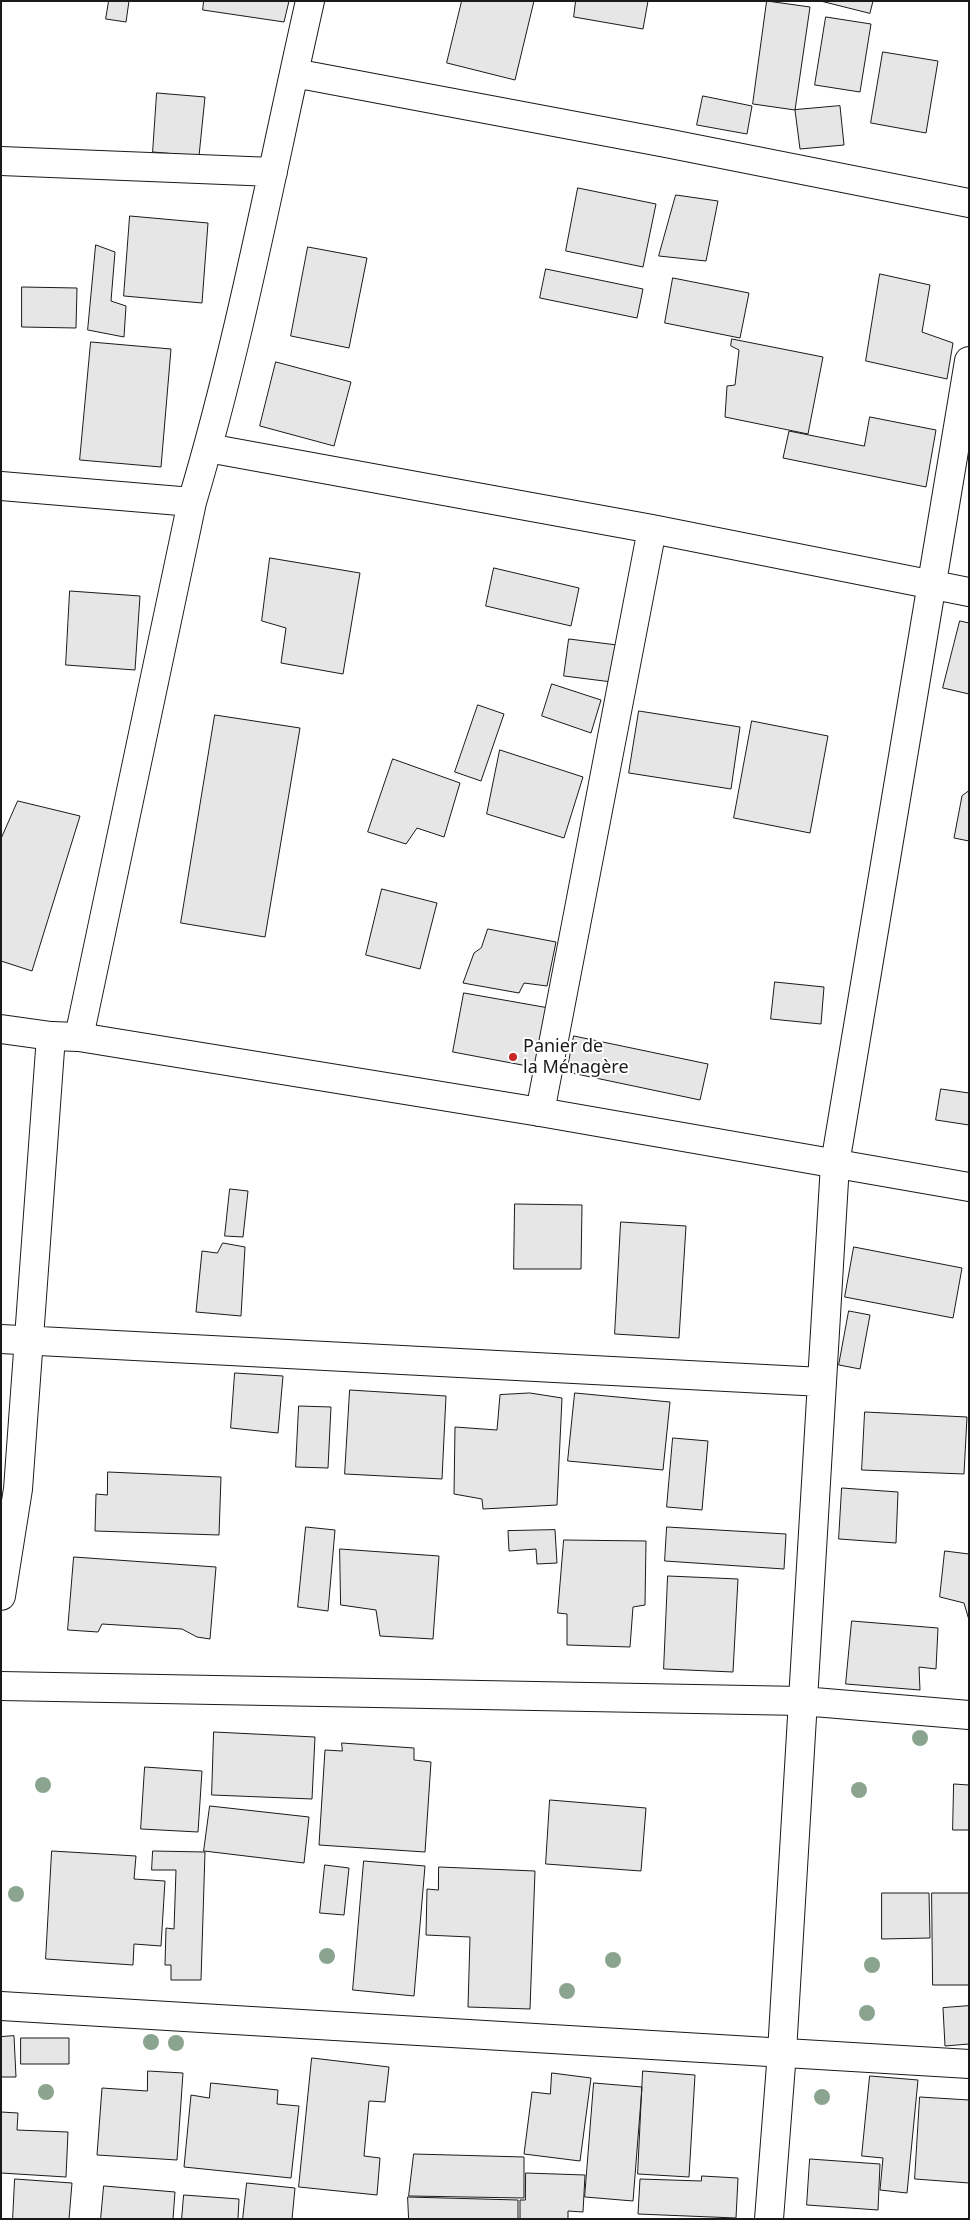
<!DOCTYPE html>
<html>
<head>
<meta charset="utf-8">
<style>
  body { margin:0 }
  #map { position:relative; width:970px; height:2220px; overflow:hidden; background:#fff; font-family:"Noto Sans",sans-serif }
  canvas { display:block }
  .frame { position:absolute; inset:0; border:2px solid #1a1a1a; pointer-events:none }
</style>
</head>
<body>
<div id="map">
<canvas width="970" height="2220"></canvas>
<div class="frame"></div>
</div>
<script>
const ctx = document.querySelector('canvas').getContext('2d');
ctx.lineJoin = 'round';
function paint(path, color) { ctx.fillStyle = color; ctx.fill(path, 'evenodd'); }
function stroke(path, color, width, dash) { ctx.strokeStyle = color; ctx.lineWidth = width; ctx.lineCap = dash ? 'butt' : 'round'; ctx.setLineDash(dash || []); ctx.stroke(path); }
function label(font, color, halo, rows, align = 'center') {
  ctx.font = font + ' "Noto Sans",sans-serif'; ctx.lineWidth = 4; ctx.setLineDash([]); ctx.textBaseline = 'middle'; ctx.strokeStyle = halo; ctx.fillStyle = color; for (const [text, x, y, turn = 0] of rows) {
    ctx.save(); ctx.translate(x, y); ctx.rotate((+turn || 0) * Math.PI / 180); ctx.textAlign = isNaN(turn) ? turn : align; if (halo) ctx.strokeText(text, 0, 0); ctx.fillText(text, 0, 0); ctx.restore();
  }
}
const building = new Path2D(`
  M109,1H129L126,22L106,19Z
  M204,1H289L284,22L203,10Z
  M462,1H534L515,80L447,63Z
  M576,1H648L643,29L574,17Z
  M767,1L810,7L795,110L753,104Z
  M821,1H873L870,13Z
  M826,17L871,24L860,92L815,85Z
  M883,52L938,61L926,133L871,123Z
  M157,93L205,97L199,156L153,152Z
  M703,96L752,106L747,134L697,125Z
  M840,106L844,145L800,149L795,110Z
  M578,188L656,204L643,267L566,251Z
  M676,195L718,201L706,261L659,256Z
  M130,216L208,223L202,303L124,296Z
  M96,245L115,252L111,301L126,306L124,337L88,330Z
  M308,247L367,258L349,348L291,336Z
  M546,269L643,289L637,318L540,298Z
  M880,274L930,285L922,332L953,343L947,379L866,361Z
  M673,278L749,293L740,338L665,323Z
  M22,287L77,288L76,328L22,327Z
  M732,339L823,357L808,434L725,417L727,386L735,385L739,350L731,346Z
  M91,342L171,349L161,467L80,460Z
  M276,362L351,382L334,446L260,426Z
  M870,417L936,430L926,487L783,458L789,431L864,446Z
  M270,558L360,573L343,674L281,663L286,628L262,621Z
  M494,568L579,588L571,626L486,606Z
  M70,591L140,596L135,670L66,665Z
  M960,621L969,623V694L943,688Z
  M569,639L625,646L620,683L564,676Z
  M552,684L601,700L591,733L542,716Z
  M478,705L504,714L481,781L455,772Z
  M639,711L740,727L731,789L629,773Z
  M215,715L300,728L265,937L181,923Z
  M752,721L828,736L810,833L734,818Z
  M500,750L583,777L564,838L487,814Z
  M393,759L460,783L444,837L417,828L406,844L368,832Z
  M969,791V841L954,838L962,796Z
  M18,801L80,816L32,971L1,961V839Z
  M382,889L437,903L420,969L366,955Z
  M488,929L556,942L547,986L524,983L519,993L463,983L474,953L481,948Z
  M775,982L824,987L821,1024L771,1019Z
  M464,993L549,1008L538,1068L453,1052Z
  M574,1036L708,1064L700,1100L567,1072Z
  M941,1089L969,1093V1125L936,1120Z
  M230,1189L248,1191L243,1237L225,1236Z
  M515,1204L582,1205L581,1269H514Z
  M621,1222L686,1226L679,1338L615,1334Z
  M223,1243L245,1247L241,1316L196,1312L202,1251L217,1253Z
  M854,1247L962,1268L953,1318L845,1297Z
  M849,1311L870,1315L860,1369L839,1365Z
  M235,1373L283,1376L278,1433L231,1428Z
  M350,1390L446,1396L442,1479L345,1474Z
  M530,1393L562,1398L557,1505L483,1509L482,1499L454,1494L455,1427L497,1430L500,1395Z
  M575,1393L670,1402L663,1470L568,1461Z
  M299,1406L331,1407L328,1468L296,1467Z
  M865,1412L967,1417L964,1474L862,1470Z
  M673,1438L708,1441L702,1510L667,1507Z
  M108,1472L221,1477L219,1535L95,1531L96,1494L107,1495Z
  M842,1488L898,1492L896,1543L839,1539Z
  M306,1527L335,1530L328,1611L298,1607Z
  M667,1527L786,1534L784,1569L665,1561Z
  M555,1530L557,1563L537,1564L536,1549L509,1551L508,1531Z
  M564,1540L646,1541L645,1605L633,1607L630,1647L567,1645V1614L558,1613Z
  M340,1549L439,1556L433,1639L380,1636L376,1610L341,1605Z
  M945,1551L969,1554V1620L964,1603L940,1597Z
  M74,1557L216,1567L210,1639L197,1637L182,1629L102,1624L98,1632L68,1630Z
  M668,1576L738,1579L733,1672L664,1669Z
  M852,1621L938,1628L936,1669L919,1667L920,1690L846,1684Z
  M214,1732L315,1737L312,1799L212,1795Z
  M342,1743L414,1748V1760L431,1762L425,1852L319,1845L325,1750L342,1751Z
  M145,1767L202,1771L198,1832L141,1829Z
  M954,1784L969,1785V1830H953Z
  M550,1800L646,1808L641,1871L546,1864Z
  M210,1806L309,1817L304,1863L204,1851Z
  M52,1851L136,1856L134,1879L165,1881L161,1946L134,1944L133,1965L46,1959Z
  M153,1851L205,1852L201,1980H171V1965H165L166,1928L174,1929L176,1870H152Z
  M364,1861L425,1866L414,1996L353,1990Z
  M325,1865L349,1868L344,1915L320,1913Z
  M439,1867L535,1871L530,2009L468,2007L470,1937L426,1935L427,1889L438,1890Z
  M882,1893H929L930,1938L882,1939Z
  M932,1893H969V1985H933Z
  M969,2006V2044L945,2046L943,2008Z
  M14,2036L16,2077H1V2037Z
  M21,2038H69V2064H21Z
  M312,2058L389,2067L385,2102L369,2101L364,2156L380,2158L377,2195L299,2187Z
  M148,2071L183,2073L177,2160L97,2155L102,2088L147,2091Z
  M643,2071L695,2075L689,2177L638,2174Z
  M552,2073L591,2078L580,2161L524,2154L532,2092L550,2094Z
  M870,2076L918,2080L907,2193L880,2190L883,2158L862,2156Z
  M211,2083L278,2090L277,2104L299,2106L291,2178L184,2167L191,2095L209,2098Z
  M594,2083L642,2087L633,2201L585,2197Z
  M920,2097L969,2100V2183L915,2179Z
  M1,2112L18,2113L17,2130L68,2132L66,2177L1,2173Z
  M414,2154L524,2157V2198L409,2196Z
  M810,2159L880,2164L878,2210L807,2205Z
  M526,2173L585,2175L583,2212L568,2211V2219H520V2200H525Z
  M702,2176L738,2178L736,2218L638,2214L640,2179L701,2181Z
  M15,2179L72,2183L69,2219H13Z
  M247,2183L295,2188L292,2219H243Z
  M104,2186L175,2192L173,2219H101Z
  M184,2195L239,2199L238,2219H182Z
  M408,2197L518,2200V2219H409Z`);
const street = new Path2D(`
  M294,73L666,143L969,203
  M1,161L273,172
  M208,448L652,529L969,592
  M1,486L192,502
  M79,1037L192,502C241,338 272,168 310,1
  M540,1112L652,529
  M1,1339L822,1382
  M1,1596L18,1489L51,1036
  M1,1686L802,1701L969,1715
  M1,2006L969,2064
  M769,2219L782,2052L835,1164L969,361`);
const highway = new Path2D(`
  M1,1029L51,1036L79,1037L540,1112L969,1187`);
const trees = [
  [920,1738],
  [43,1785],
  [859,1790],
  [16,1894],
  [327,1956],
  [613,1960],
  [872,1965],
  [567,1991],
  [867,2013],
  [151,2042],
  [176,2043],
  [46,2092],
  [822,2097]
];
const markers = [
  [513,1057,5,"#c62828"]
];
const poiNames = [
  ["Panier de",523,1047],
  ["la Ménagère",523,1068]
];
paint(building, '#e6e6e6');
stroke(building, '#1a1a1a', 1);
stroke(street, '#1a1a1a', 30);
stroke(highway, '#1a1a1a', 30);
stroke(street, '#fff', 28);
stroke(highway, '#fff', 28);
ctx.fillStyle = '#8aa48f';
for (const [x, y] of trees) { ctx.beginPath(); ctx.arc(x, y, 8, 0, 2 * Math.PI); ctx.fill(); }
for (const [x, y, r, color] of markers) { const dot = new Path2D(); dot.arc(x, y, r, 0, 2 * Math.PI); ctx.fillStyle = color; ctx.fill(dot); stroke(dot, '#fff', 2); }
label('18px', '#1a1a1a', '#fff', poiNames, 'left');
</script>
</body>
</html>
